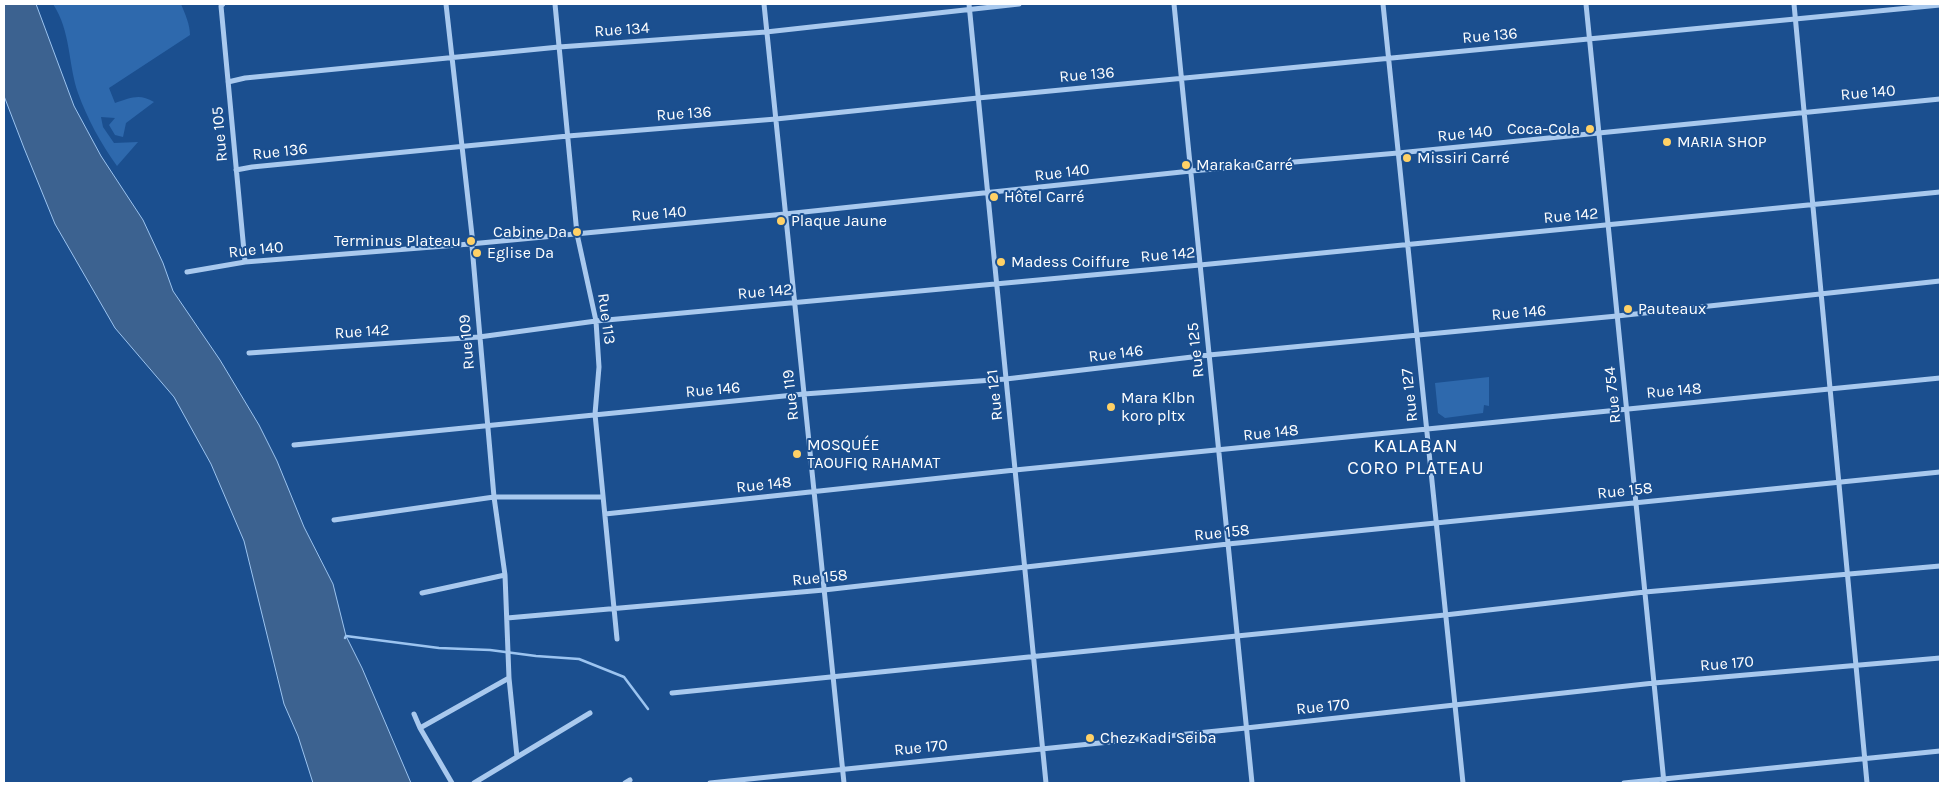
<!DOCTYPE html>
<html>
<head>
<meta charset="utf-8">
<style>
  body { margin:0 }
  #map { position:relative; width:1944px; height:787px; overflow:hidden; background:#1b4f8f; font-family:Karla,sans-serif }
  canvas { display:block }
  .frame { position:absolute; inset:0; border:5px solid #fff; pointer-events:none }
</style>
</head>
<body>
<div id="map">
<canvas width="1944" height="787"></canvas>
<div class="frame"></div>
</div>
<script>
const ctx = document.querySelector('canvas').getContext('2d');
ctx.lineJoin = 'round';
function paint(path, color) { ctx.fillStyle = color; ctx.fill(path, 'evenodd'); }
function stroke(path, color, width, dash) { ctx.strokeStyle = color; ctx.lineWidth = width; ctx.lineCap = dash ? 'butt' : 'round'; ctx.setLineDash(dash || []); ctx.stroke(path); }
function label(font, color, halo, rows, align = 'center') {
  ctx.font = font + ' Karla,sans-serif'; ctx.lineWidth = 4; ctx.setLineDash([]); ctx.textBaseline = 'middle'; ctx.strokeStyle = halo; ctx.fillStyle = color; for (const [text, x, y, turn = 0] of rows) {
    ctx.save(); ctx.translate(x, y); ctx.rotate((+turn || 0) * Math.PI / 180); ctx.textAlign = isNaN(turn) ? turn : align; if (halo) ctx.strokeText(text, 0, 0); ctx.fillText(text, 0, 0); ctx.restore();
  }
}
const green = new Path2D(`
  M53,4H181C185,14 190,24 190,35L109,88L115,103C131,98 139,93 154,102L126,123L123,137L115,135L109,125L115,118L101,117L103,127L114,143L138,142L117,166C101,144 87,118 78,93C68,64 71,31 53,4Z
  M1489,377V406L1484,405L1483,413L1445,418L1438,413L1435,383Z`);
const water = new Path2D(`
  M4,4H36L74,106L101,156L143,220L163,263L173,291L220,360L259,425L277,461L304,527L333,584L346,636L362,668L411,783H313L298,736L284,704L244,541L211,464L174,397L115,328L55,224L24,148L4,96Z`);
const stream = new Path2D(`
  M345,638L346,636L439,648L490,650L536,656L579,659L624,677L648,709`);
const street = new Path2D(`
  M223,4L221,6L245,262
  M446,4L473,244L472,246L494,497L505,575L509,678L517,757
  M555,4L577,234L596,321L599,367L595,414L617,639
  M764,4L844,783
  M969,4L1046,783
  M1174,4L1252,783
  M1383,4L1463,783
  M1586,4L1664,783
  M1794,4L1867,783
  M228,82L245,78L559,47L766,32L1019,4
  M236,170L252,167L568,136L776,119L978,98L1940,5
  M187,272L245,262L470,244L785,214L1191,171L1398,153L1940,99
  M249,353L479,337L596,321L1200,265L1940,192
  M294,445L804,394L1006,379L1209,355L1617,316L1940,281
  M605,514L1015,470L1940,378
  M334,520L494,497H603
  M422,593L505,575
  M507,618L824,590L1228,544L1940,472
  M672,693L1445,615L1645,592L1940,566
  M414,714L420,728
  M452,783L420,728L509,678
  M474,783L590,713
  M625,783L630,780
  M710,783L1246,728L1654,683L1940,658
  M1624,783L1940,751`);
const markers = [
  [1590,129,5,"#ffd166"],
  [1667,142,5,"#ffd166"],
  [1407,158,5,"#ffd166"],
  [1186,165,5,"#ffd166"],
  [994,197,5,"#ffd166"],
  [781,221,5,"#ffd166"],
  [577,232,5,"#ffd166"],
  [471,241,5,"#ffd166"],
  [477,253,5,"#ffd166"],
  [1001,262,5,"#ffd166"],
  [1628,309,5,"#ffd166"],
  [1111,407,5,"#ffd166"],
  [797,454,5,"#ffd166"],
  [1090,738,5,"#ffd166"]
];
const streetNames = [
  ["Rue 134",622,30,-4],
  ["Rue 136",1490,36,-5],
  ["Rue 136",1087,75,-5],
  ["Rue 140",1868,93,-5],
  ["Rue 136",684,114,-4],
  ["Rue 105",220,134,-95],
  ["Rue 140",1465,134,-6],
  ["Rue 136",280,152,-6],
  ["Rue 140",1062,173,-7],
  ["Rue 140",659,214,-5],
  ["Rue 142",1571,216,-5],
  ["Rue 140",256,250,-6],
  ["Rue 142",1168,255,-5],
  ["Rue 142",765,292,-5],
  ["Rue 146",1519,313,-5],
  ["Rue 113",606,319,82],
  ["Rue 142",362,332,-4],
  ["Rue 109",467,342,-95],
  ["Rue 125",1196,350,-96],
  ["Rue 146",1116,354,-7],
  ["Rue 146",713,390,-5],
  ["Rue 148",1674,391,-5],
  ["Rue 119",791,395,-96],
  ["Rue 121",995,395,-96],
  ["Rue 127",1410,395,-96],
  ["Rue 754",1613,395,-96],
  ["Rue 148",1271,433,-6],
  ["Rue 148",764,485,-6],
  ["Rue 158",1625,491,-6],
  ["Rue 158",1222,533,-6],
  ["Rue 158",820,578,-6],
  ["Rue 170",1727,664,-5],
  ["Rue 170",1323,707,-6],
  ["Rue 170",921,748,-6]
];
const poiNames = [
  ["Coca-Cola",1580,129,"right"],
  ["MARIA SHOP",1677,142],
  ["Missiri Carré",1417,158],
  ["Maraka Carré",1196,165],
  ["Hôtel Carré",1004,197],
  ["Plaque Jaune",791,221],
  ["Cabine Da",567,232,"right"],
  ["Terminus Plateau",461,241,"right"],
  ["Eglise Da",487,253],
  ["Madess Coiffure",1011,262],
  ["Pauteaux",1638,309],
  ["Mara Klbn",1121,398],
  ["koro pltx",1121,416],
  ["MOSQUÉE",807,445],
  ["TAOUFIQ RAHAMAT",807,463],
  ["Chez Kadi Seiba",1100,738]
];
const quarterNames = [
  ["KALABAN",1416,447],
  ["CORO PLATEAU",1416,469]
];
paint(green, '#2e69ad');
paint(water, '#3c6290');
stroke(water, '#9cc4f0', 1);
stroke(stream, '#9cc4f0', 2.5);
stroke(street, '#a9c9ee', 5);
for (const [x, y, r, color] of markers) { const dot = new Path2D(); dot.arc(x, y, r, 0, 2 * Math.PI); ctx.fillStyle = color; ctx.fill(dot); stroke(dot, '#1b4f8f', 2); }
label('16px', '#fff', '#1b4f8f', streetNames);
label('16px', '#fff', '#1b4f8f', poiNames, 'left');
ctx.letterSpacing = '1px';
label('19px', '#fff', '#1b4f8f', quarterNames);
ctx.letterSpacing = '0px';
</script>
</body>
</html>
